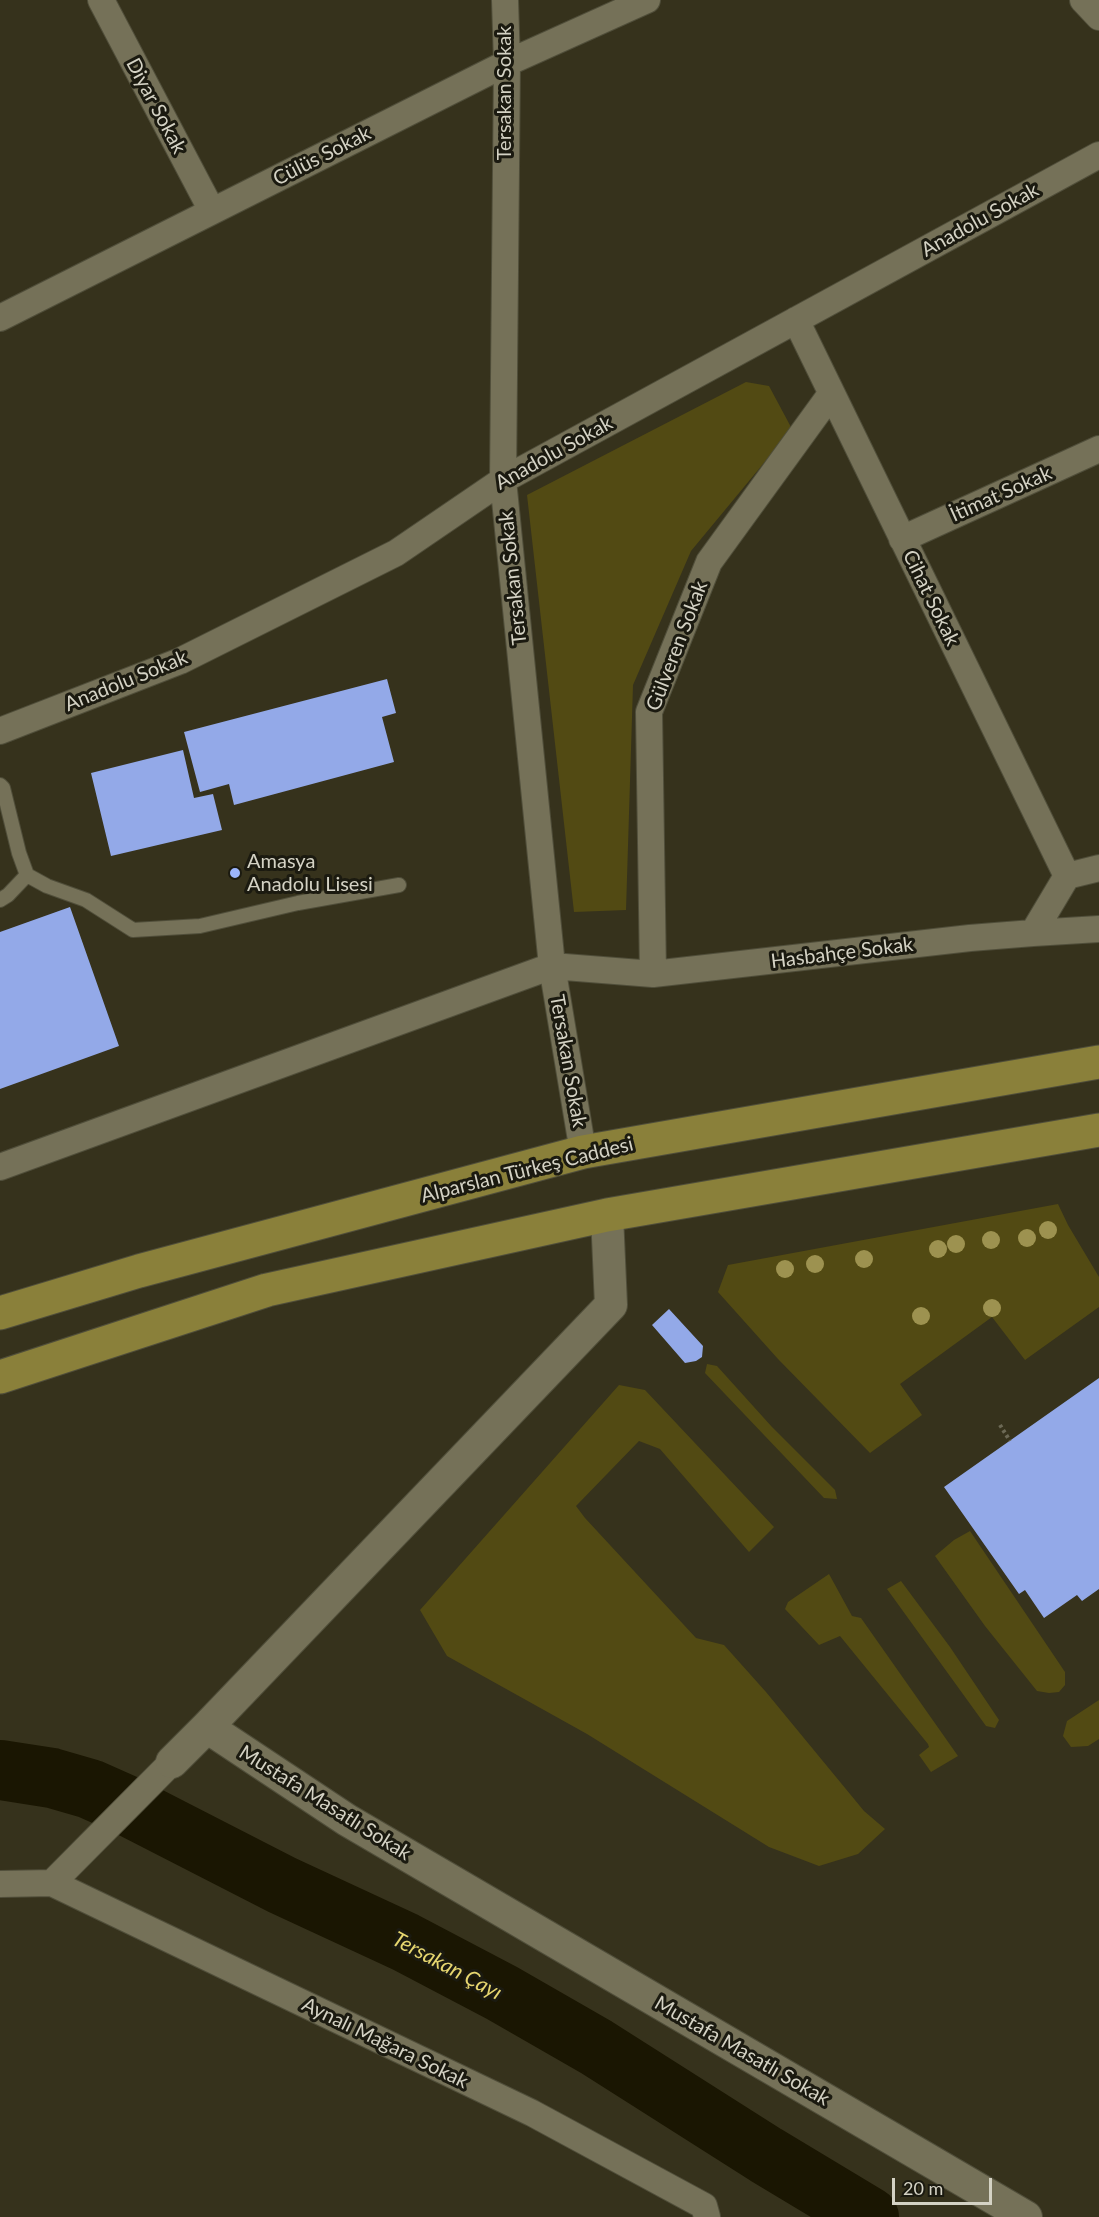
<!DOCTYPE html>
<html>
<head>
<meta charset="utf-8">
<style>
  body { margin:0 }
  #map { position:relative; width:1099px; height:2217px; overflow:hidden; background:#36321c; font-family:Lato,sans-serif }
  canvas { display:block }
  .scale { position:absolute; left:892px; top:2178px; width:100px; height:27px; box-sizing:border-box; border:3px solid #d4d2c4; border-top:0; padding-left:8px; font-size:18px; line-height:21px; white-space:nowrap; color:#d4d2c4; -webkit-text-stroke:4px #1b1a10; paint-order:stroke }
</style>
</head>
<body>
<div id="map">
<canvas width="1099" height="2217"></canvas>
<div class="scale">20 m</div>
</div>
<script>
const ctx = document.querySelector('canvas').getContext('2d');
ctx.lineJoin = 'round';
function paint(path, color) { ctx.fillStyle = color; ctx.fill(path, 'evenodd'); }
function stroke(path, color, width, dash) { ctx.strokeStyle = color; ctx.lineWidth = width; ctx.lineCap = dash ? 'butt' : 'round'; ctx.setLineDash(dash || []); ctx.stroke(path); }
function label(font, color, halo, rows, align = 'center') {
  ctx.font = font + ' Lato,sans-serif'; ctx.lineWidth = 6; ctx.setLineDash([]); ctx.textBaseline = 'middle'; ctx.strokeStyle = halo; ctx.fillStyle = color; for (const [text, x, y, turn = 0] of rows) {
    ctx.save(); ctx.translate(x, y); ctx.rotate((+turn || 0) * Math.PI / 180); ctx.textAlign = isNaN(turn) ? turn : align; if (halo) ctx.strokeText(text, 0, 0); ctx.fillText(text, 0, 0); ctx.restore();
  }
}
const green = new Path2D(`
  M746,382L769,386L792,429L691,551L633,685L626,910L574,912L527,495Z
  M1058,1204L1068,1225L1099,1277V1307L1025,1360L992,1317L900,1384L922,1415L870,1453L778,1359L718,1292L728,1265Z
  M707,1364L717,1366L772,1427L835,1490L837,1499L824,1498L705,1373Z
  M619,1385L645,1390L774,1527L749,1552L660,1449L639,1441L576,1506L585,1518L696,1638L724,1645L766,1692L864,1811L885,1829L858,1854L819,1866L769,1847L587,1734L447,1656L420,1610Z
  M970,1531L1065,1672V1685L1059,1692L1049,1693L1037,1691L985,1626L935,1556L954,1540Z
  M829,1574L852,1616L861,1618L958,1756L931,1772L919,1755L929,1747L928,1744L840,1636L819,1645L785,1609L788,1602Z
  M901,1581L950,1647L999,1720L995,1728L986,1726L887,1589Z
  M1099,1700V1739L1088,1746L1071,1747L1063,1736L1067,1721Z`);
const river = new Path2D(`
  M0,1770L52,1778L90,1789L126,1805L282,1885L405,1942L502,1993L596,2047L766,2155L869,2217`);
const building = new Path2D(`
  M387,679L396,713L382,717L394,762L234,805L229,784L200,792L184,732Z
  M183,750L194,798L213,794L222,830L111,856L91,773Z
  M70,907L119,1046L0,1089V932Z
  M669,1309L703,1346L702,1357L696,1361L685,1363L652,1325Z
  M1099,1378V1589L1082,1601L1077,1595L1044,1618L1025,1590L1019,1594L944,1487Z`);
const path = new Path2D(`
  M1000,1425L1010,1441`);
const service = new Path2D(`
  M0,785L3,788L19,853L27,875
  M0,900L8,895L27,875L47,886L86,900L133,930L200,926L298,903L399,885`);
const minor = new Path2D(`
  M101,0L212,211
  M505,0L507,63L503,480L552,966L583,1152
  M1083,0L1099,17
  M0,318L507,63L647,0
  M796,320L1067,876
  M902,539L1099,449
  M0,731L180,661L396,553L503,480L1099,155
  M1033,933L1099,929
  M653,974L649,712L709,562L831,394
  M0,1167L552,966L653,974L970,938L1033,933L1067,876L1099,868
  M52,1883L532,2113L704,2206L707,2217
  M0,1884L52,1883L172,1762`);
const tertiary = new Path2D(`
  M607,1215L611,1305L207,1727L347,1820L1026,2217
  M172,1762L207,1727`);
const trunk = new Path2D(`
  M0,1313L139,1271L583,1152L1099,1062
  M0,1377L267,1290L607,1215L1099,1130`);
const trees = [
  [1048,1230],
  [1027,1238],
  [991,1240],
  [956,1244],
  [938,1249],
  [864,1259],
  [815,1264],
  [785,1269],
  [992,1308],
  [921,1316]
];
const markers = [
  [235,873,6,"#9bb5fd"]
];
const streetNames = [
  ["Tersakan Sokak",505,93,-90],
  ["Diyar Sokak",156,106,62],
  ["Cülüs Sokak",322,156,-27],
  ["Anadolu Sokak",980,220,-29],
  ["Anadolu Sokak",554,453,-29],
  ["İtimat Sokak",1001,494,-24],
  ["Tersakan Sokak",513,578,-96],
  ["Cihat Sokak",931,598,64],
  ["Gülveren Sokak",677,646,-69],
  ["Anadolu Sokak",126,681,-22],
  ["Hasbahçe Sokak",842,953,-7],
  ["Tersakan Sokak",568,1061,80],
  ["Alparslan Türkeş Caddesi",527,1170,-14],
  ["Mustafa Masatlı Sokak",325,1803,32],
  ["Aynalı Mağara Sokak",385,2043,26],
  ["Mustafa Masatlı Sokak",742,2051,30]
];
const poiNames = [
  ["Amasya",247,862],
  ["Anadolu Lisesi",247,885]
];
const waterNames = [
  ["Tersakan Çayı",447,1966,28]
];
paint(green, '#524a13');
stroke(river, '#1a1602', 60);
paint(building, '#93a9e8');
stroke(service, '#504e3a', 16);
stroke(minor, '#504e3a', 28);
stroke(tertiary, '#504e3a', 34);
stroke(trunk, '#504e3a', 35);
stroke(path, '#6c6955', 4, [3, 3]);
stroke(service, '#757158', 14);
stroke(minor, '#757158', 26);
stroke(tertiary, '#757158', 32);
stroke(trunk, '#8a803a', 33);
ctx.fillStyle = '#9d9250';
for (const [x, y] of trees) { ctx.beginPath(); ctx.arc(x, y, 9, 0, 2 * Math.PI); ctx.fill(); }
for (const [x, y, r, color] of markers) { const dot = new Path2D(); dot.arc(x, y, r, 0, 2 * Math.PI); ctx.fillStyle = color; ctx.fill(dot); stroke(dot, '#1b1a10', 2); }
label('20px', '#d4d2c4', '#1b1a10', streetNames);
label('20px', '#d4d2c4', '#1b1a10', poiNames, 'left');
label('italic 21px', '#e6d66f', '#1b1a10', waterNames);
</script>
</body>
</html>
